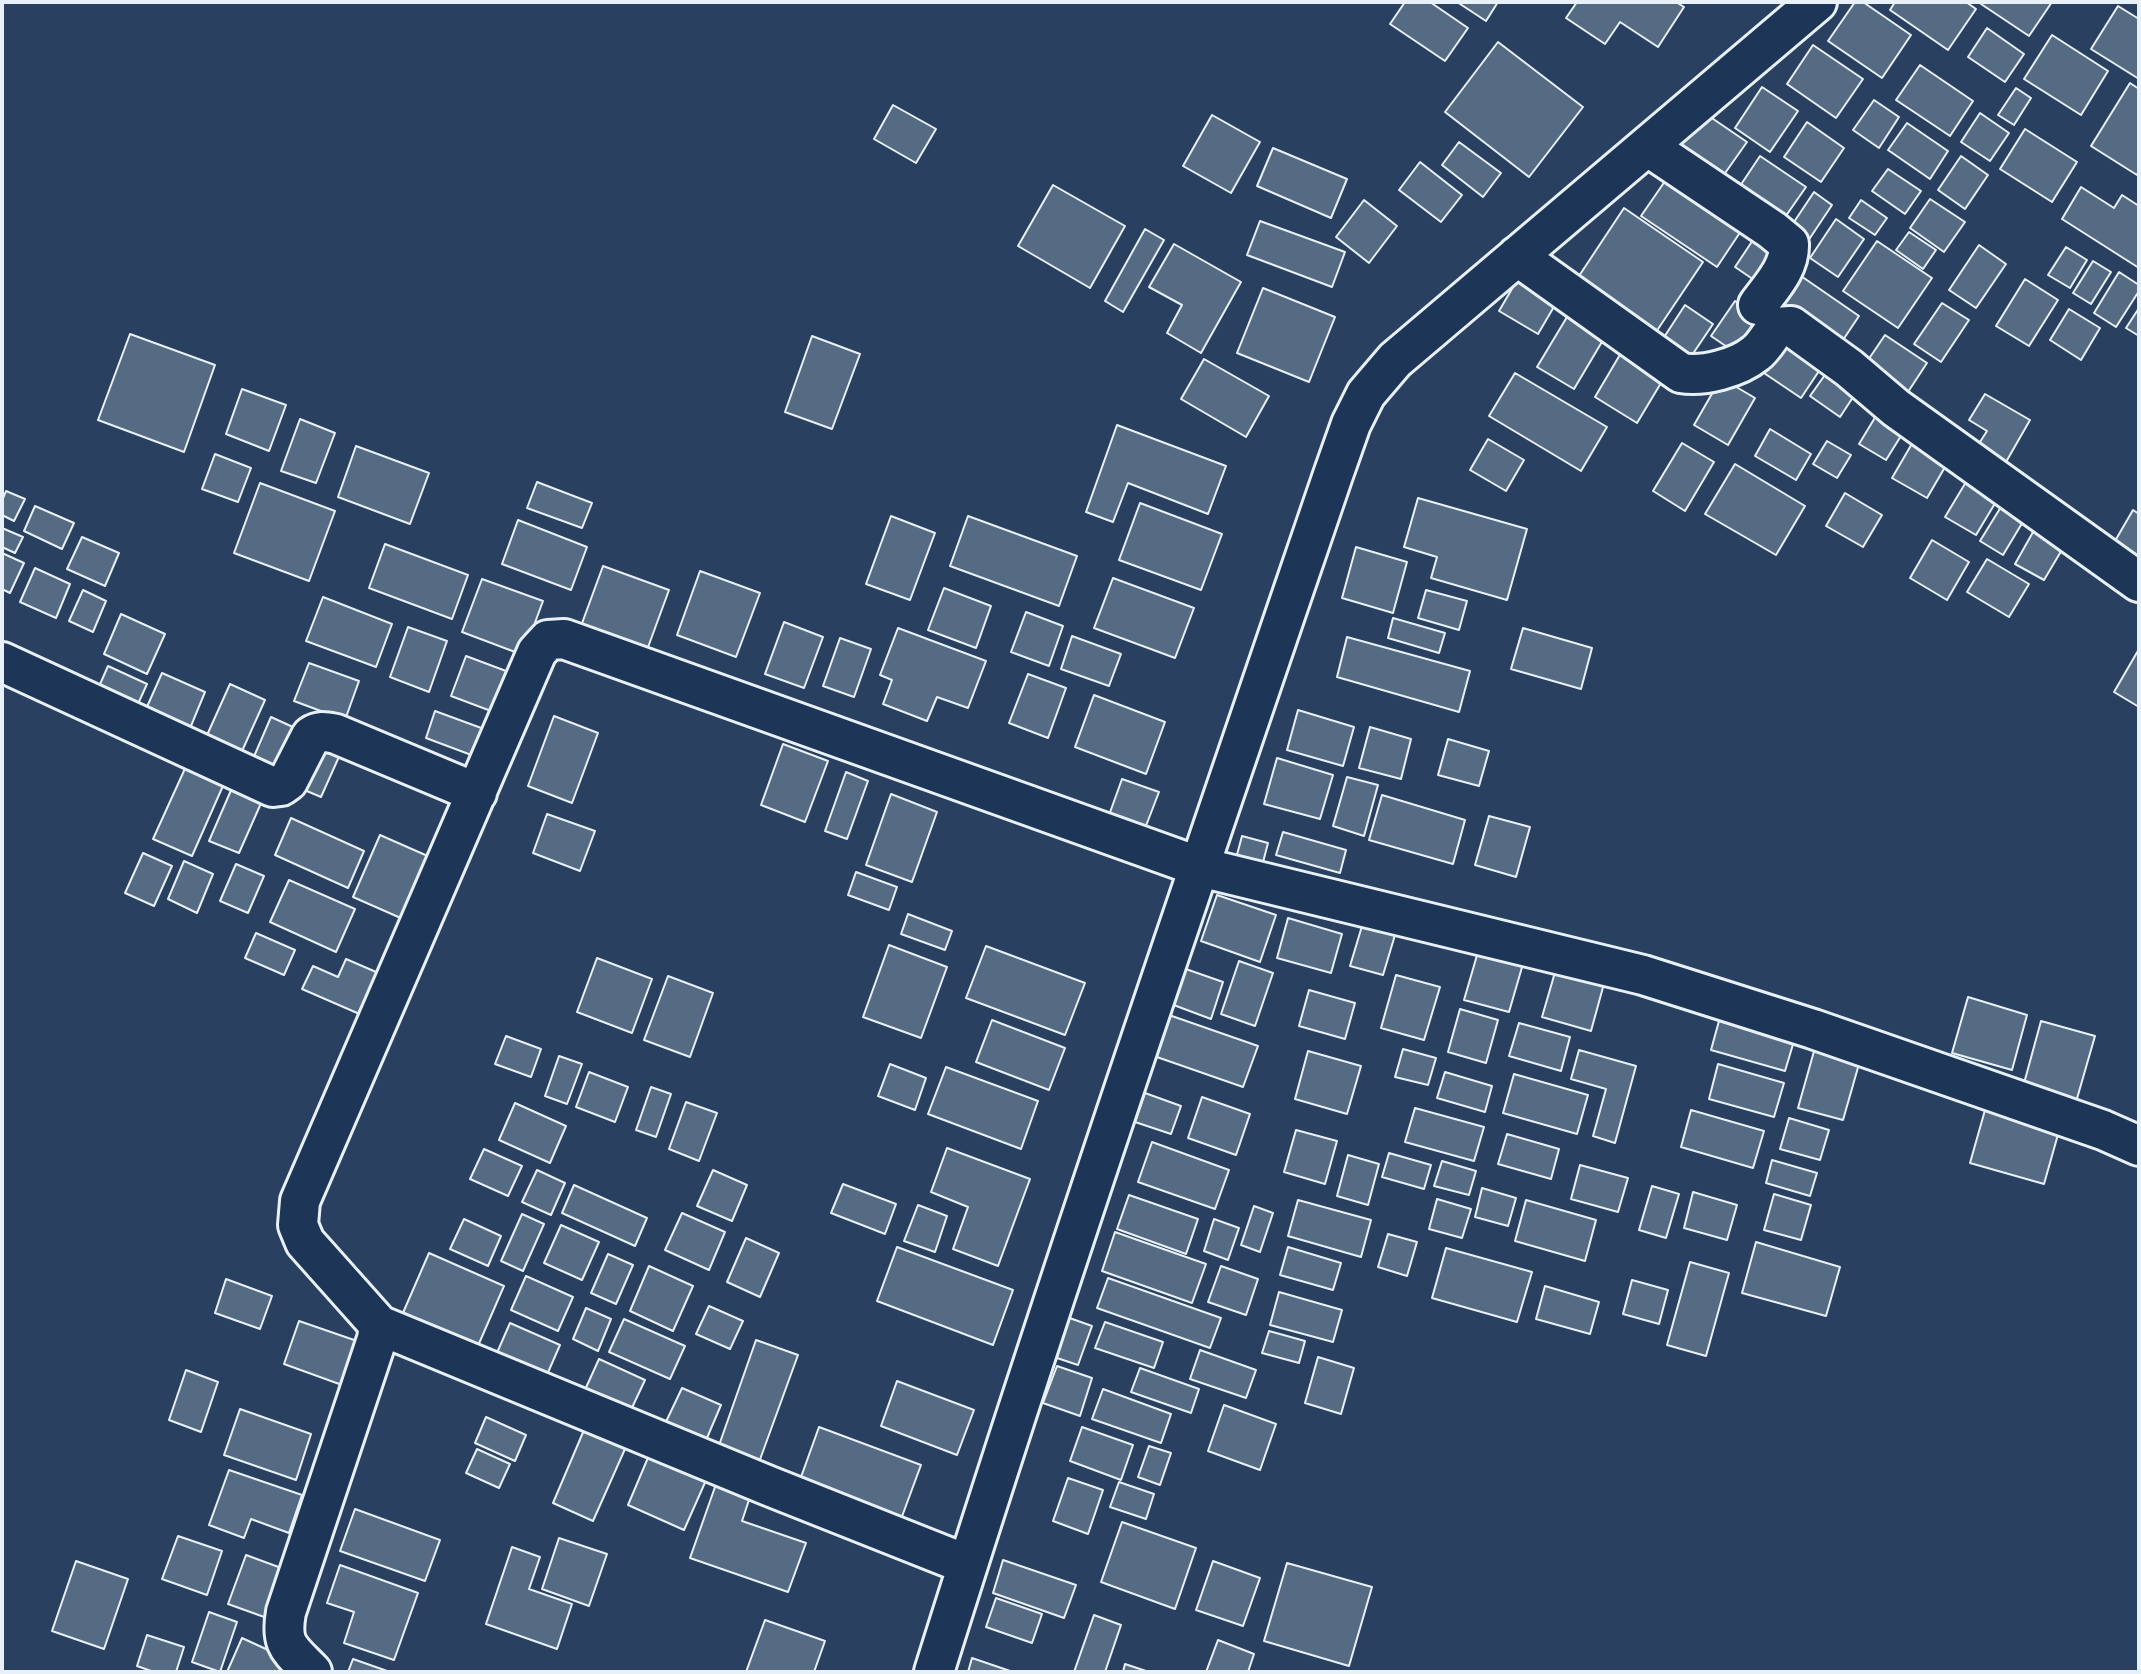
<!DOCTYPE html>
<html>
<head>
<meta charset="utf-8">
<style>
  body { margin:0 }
  #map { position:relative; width:2141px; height:1674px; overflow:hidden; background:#294061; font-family:"Gochi Hand",sans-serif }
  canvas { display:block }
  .frame { position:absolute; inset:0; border:4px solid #e8f1f8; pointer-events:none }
</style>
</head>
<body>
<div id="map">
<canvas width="2141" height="1674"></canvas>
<div class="frame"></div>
</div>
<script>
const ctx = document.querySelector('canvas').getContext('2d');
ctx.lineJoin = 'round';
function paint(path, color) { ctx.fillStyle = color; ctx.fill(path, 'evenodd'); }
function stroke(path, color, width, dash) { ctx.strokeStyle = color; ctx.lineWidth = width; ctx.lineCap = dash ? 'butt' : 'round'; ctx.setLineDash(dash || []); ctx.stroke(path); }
const building = new Path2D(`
  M1405,2H1430L1468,28L1445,61L1390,24Z
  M1457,2H1498L1486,21Z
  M1577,2H1676L1684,7L1658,47L1620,22L1605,44L1566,18Z
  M1855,2H1863L1911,35L1882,78L1828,41Z
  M1895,2H1966L1976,9L1948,50L1890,10Z
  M1978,2H2052L2029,36Z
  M2118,6L2139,19V79L2091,49Z
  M1987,28L2024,54L2005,82L1968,57Z
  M2052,35L2108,71L2081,115L2024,79Z
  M1498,42L1583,107L1529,177L1445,112Z
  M1813,45L1863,79L1836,118L1787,84Z
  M1920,65L1973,101L1950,136L1896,100Z
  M2130,83L2139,89V170L2137,175L2091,146Z
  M1762,87L1798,111L1770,152L1735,128Z
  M2016,88L2031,98L2014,125L1998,115Z
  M1874,100L1899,117L1879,148L1853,130Z
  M893,105L936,129L916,163L874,139Z
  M1700,110L1747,142L1723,176L1677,145Z
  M1980,113L2009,133L1990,161L1961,142Z
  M1212,115L1260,142L1231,193L1183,166Z
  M1807,122L1844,148L1821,182L1784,157Z
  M1907,123L1948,151L1930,179L1888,150Z
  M2025,129L2077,162L2052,202L2000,169Z
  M1459,142L1501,173L1483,197L1442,165Z
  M1273,148L1347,179L1331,218L1257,186Z
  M1760,156L1806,187L1783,220L1738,189Z
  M1961,156L1988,175L1965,209L1938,190Z
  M1420,162L1462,195L1441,222L1399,190Z
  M1888,169L1921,191L1905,214L1872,191Z
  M1672,171L1747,222L1717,267L1641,216Z
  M1053,185L1125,226L1090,288L1018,246Z
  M2081,187L2114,208L2122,195L2139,206V268L2062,219Z
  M1814,192L1832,205L1808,241L1790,228Z
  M1930,199L1965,222L1944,252L1910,228Z
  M1364,200L1397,226L1369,263L1336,237Z
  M1861,200L1887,218L1875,235L1849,218Z
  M1624,208L1703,262L1656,332L1577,279Z
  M1836,219L1864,239L1838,277L1810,258Z
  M1260,221L1345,252L1332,287L1247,255Z
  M1145,229L1164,240L1123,312L1105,301Z
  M1909,232L1936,250L1923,269L1896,250Z
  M1757,234L1782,251L1760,284L1735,267Z
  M1877,241L1932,278L1898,328L1843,291Z
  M1174,244L1241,282L1201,353L1167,333L1182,305L1149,287Z
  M1979,245L2006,264L1976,308L1949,290Z
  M2066,247L2087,260L2070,288L2048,275Z
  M2093,261L2111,272L2091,304L2073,293Z
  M1523,270L1562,293L1538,334L1499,311Z
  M2119,272L2139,285V291L2116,327L2094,313Z
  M1801,276L1859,316L1837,349L1778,309Z
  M2025,279L2058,300L2029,346L1996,326Z
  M1263,288L1335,317L1309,382L1237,353Z
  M1735,301L1760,317L1736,353L1711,336Z
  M1942,303L1969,320L1941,362L1914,344Z
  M1685,305L1713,324L1684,367L1657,348Z
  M1573,307L1609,330L1574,389L1537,367Z
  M2139,308V336L2126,328Z
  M2069,309L2100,328L2081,360L2050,340Z
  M1784,330L1827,359L1801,398L1758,369Z
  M130,334L215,365L184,452L98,420Z
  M1885,335L1927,363L1904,398L1862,369Z
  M812,336L860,354L832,429L785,412Z
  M1621,353L1664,378L1637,423L1595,397Z
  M1204,359L1269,396L1246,437L1181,399Z
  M1832,365L1861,385L1840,417L1810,396Z
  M1515,373L1607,427L1581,471L1489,416Z
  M1721,378L1755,398L1728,445L1694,425Z
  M242,389L286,405L269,451L226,434Z
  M1985,394L2030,420L2002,469L1973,453L1987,431L1969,420Z
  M1882,406L1909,423L1886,460L1859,444Z
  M300,419L335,433L316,483L281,471Z
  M1117,425L1226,466L1208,514L1128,483L1113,522L1086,512Z
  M1770,429L1811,454L1796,480L1755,456Z
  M1917,435L1952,455L1927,498L1892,478Z
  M1488,439L1524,460L1506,491L1470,470Z
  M1827,441L1851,455L1837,478L1813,464Z
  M1682,443L1714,462L1685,511L1653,491Z
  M356,446L429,473L410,524L338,497Z
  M215,454L251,468L238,502L202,489Z
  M1735,464L1805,506L1776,555L1705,514Z
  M1969,477L2000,495L1976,535L1945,517Z
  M537,482L592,503L582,528L527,508Z
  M260,483L335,511L309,581L234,553Z
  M6,491L25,499L14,521L2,515V501Z
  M1845,493L1882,515L1863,547L1826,526Z
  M1418,498L1527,529L1507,600L1431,578L1437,557L1404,547Z
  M2004,502L2027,515L2003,555L1980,541Z
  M1140,503L1222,534L1201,590L1119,560Z
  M35,506L74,523L62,549L24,531Z
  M2133,510L2139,514V572L2108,553Z
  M891,516L935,533L910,600L866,584Z
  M968,516L1077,556L1059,606L950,566Z
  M518,520L587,547L571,590L502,564Z
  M2037,525L2066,543L2044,580L2015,564Z
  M2,528L23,537L15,553L2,547Z
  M82,537L119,553L105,586L67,569Z
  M1932,540L1969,562L1947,600L1910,578Z
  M385,544L468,575L452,619L369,588Z
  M1356,547L1407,562L1393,613L1342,598Z
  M2,553L24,563L10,593L2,589Z
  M1987,559L2029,584L2009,617L1967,592Z
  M603,566L669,590L647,650L581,626Z
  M35,568L70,584L56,618L20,602Z
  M700,571L760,593L736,657L677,635Z
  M1113,578L1194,608L1175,658L1094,628Z
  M482,579L543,601L523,655L462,632Z
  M944,588L991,606L976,648L928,630Z
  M83,590L106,601L93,632L69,621Z
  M1426,590L1467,601L1459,630L1418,618Z
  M323,597L392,624L376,667L306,641Z
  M1026,612L1063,626L1049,666L1011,652Z
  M121,614L165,634L147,674L104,654Z
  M1393,618L1445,633L1439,653L1388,638Z
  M784,622L823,637L804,688L765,674Z
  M408,627L447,641L429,692L390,677Z
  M898,628L986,661L968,708L937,697L927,721L883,704L892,680L880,675Z
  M1523,628L1592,648L1581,689L1511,669Z
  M1072,636L1121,654L1109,686L1061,669Z
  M1347,637L1470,671L1459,712L1337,677Z
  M840,638L871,649L854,697L823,686Z
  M2139,649V707L2114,692Z
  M466,656L506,671L491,711L451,696Z
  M309,663L359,681L345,720L294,701Z
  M108,666L147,684L133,715L94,698Z
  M162,673L205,692L186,738L142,718Z
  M1028,674L1066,688L1048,738L1009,723Z
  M230,684L265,700L238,760L203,744Z
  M1094,695L1165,722L1146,774L1075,747Z
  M1298,710L1354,727L1343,766L1287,750Z
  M435,711L484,729L474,756L426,738Z
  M554,716L598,733L572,803L528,786Z
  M271,717L306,733L287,776L252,761Z
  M1370,727L1411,739L1401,779L1359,768Z
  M317,737L342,750L321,797L295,786Z
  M1448,739L1489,751L1479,786L1438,775Z
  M783,744L828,761L805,822L761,805Z
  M1277,758L1333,775L1320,819L1264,804Z
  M188,762L226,779L192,856L153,839Z
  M846,772L868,781L847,839L825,831Z
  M1347,777L1378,785L1364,836L1333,826Z
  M1122,779L1159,792L1144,831L1108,818Z
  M232,788L262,801L239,853L209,841Z
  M891,794L937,812L912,882L866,865Z
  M1382,795L1465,820L1453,864L1369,840Z
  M547,814L595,831L580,871L533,853Z
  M1489,816L1530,827L1516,877L1475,865Z
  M291,818L364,851L348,888L275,855Z
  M1283,832L1346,850L1340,873L1276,855Z
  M380,835L439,861L412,923L353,897Z
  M1242,836L1268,843L1261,870L1235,862Z
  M143,853L172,866L154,906L125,893Z
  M184,861L213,874L197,913L168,899Z
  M236,864L264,876L248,913L220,901Z
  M856,872L897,887L889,910L848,895Z
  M289,880L355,909L336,952L270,922Z
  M1217,895L1276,915L1260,962L1201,941Z
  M908,914L952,931L945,950L901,934Z
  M1288,918L1342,934L1331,973L1277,958Z
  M1362,926L1395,935L1383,975L1350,966Z
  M256,933L295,950L284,975L245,958Z
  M1482,938L1527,950L1509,1012L1464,1000Z
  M889,945L947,967L921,1038L863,1017Z
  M986,946L1085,983L1065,1035L966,998Z
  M1560,955L1608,969L1591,1031L1542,1017Z
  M597,958L652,979L632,1033L577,1012Z
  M346,959L390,978L371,1019L302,989L313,966L338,977Z
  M1239,961L1273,973L1255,1026L1221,1014Z
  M1183,968L1223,982L1211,1019L1171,1004Z
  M1396,975L1440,987L1424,1040L1381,1028Z
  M668,976L713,993L690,1057L644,1040Z
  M1309,990L1355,1003L1345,1039L1299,1026Z
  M1968,997L2027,1015L2012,1070L1952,1053Z
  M1460,1009L1498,1020L1486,1063L1448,1052Z
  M1722,1010L1797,1031L1785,1071L1711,1050Z
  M1169,1015L1258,1046L1243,1087L1154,1056Z
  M992,1020L1065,1048L1049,1090L976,1062Z
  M2041,1021L2095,1036L2076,1102L2023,1087Z
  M1519,1023L1570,1037L1561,1071L1509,1056Z
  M506,1036L541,1049L531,1077L495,1064Z
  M1818,1037L1863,1050L1843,1120L1798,1108Z
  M1403,1049L1436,1058L1428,1085L1395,1077Z
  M1579,1050L1636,1066L1615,1143L1593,1136L1606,1089L1571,1079Z
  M1308,1051L1361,1066L1347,1114L1295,1099Z
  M559,1056L582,1064L567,1104L545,1096Z
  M890,1064L926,1078L915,1110L878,1096Z
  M1718,1064L1784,1083L1774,1117L1709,1099Z
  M946,1067L1038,1101L1021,1149L928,1114Z
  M589,1072L628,1087L615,1122L576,1107Z
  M1445,1072L1492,1086L1485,1112L1437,1098Z
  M1514,1074L1588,1095L1577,1134L1503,1113Z
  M651,1087L671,1094L656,1137L636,1130Z
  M1145,1093L1181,1106L1171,1134L1135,1122Z
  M1202,1097L1250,1114L1236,1155L1188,1138Z
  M686,1102L717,1113L699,1161L669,1149Z
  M515,1103L566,1126L550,1163L499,1140Z
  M1415,1108L1484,1127L1474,1161L1405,1142Z
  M1691,1110L1764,1131L1753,1168L1681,1147Z
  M1985,1110L2059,1131L2044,1184L1970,1163Z
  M1789,1118L1829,1130L1820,1160L1780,1149Z
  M1296,1130L1337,1141L1325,1184L1284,1172Z
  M1507,1134L1559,1149L1551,1179L1498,1164Z
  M1152,1142L1229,1170L1215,1209L1138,1182Z
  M947,1148L1030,1179L998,1266L953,1249L968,1207L931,1192Z
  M484,1149L522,1166L508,1196L470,1179Z
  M1389,1153L1431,1165L1424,1189L1382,1177Z
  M1348,1155L1379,1164L1368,1205L1337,1196Z
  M1772,1160L1817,1173L1810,1196L1766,1183Z
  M1442,1161L1476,1171L1469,1195L1434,1186Z
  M1580,1165L1628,1178L1618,1212L1571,1199Z
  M537,1170L565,1183L551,1215L522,1202Z
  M713,1170L747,1185L732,1221L697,1206Z
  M843,1184L896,1204L885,1234L831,1213Z
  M574,1185L647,1218L635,1246L562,1213Z
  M1652,1186L1679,1194L1666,1238L1639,1230Z
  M1482,1188L1516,1198L1508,1226L1475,1217Z
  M1693,1192L1737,1205L1727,1240L1684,1228Z
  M1774,1194L1811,1205L1801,1240L1764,1230Z
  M1129,1195L1198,1219L1186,1254L1117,1229Z
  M1437,1199L1471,1209L1462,1238L1429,1229Z
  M1298,1200L1371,1220L1361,1257L1288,1236Z
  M1526,1200L1596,1220L1585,1261L1515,1241Z
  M918,1205L947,1216L935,1252L904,1241Z
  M1254,1206L1273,1213L1260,1252L1241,1245Z
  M682,1213L725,1232L709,1270L665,1250Z
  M522,1214L544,1224L523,1271L501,1261Z
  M464,1219L501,1236L488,1266L450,1249Z
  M1214,1219L1239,1228L1228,1260L1204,1251Z
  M561,1225L599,1242L582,1280L544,1263Z
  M1115,1232L1206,1264L1192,1303L1102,1271Z
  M1388,1234L1417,1242L1407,1276L1378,1267Z
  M746,1238L779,1253L760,1297L727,1282Z
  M1756,1242L1840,1267L1826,1316L1742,1293Z
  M897,1247L1013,1290L993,1345L877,1301Z
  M1288,1247L1341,1263L1333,1290L1280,1275Z
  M1446,1248L1532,1272L1517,1322L1432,1298Z
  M429,1253L504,1286L474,1355L399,1322Z
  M608,1254L633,1265L616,1304L591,1293Z
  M1690,1262L1729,1273L1706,1356L1667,1345Z
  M649,1266L693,1286L673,1331L630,1311Z
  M1221,1266L1258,1279L1246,1315L1208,1302Z
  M526,1276L573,1297L558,1331L511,1310Z
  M1108,1278L1221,1318L1210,1348L1097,1308Z
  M226,1279L272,1296L260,1329L215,1313Z
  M1632,1280L1668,1290L1659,1324L1623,1314Z
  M1545,1286L1599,1302L1590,1334L1536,1319Z
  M1279,1292L1342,1310L1333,1342L1270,1325Z
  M709,1306L743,1321L730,1349L696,1334Z
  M586,1308L611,1319L598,1351L573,1339Z
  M1064,1316L1092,1326L1078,1365L1051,1356Z
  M624,1319L685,1346L670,1379L609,1352Z
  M299,1321L357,1341L342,1385L284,1364Z
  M1105,1322L1163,1342L1154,1368L1095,1348Z
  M510,1323L560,1345L546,1377L496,1355Z
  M1269,1331L1305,1341L1299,1363L1262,1353Z
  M756,1340L798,1355L758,1465L717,1451Z
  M1200,1350L1256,1370L1246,1398L1190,1379Z
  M1318,1357L1354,1368L1341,1414L1305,1403Z
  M599,1359L645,1380L630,1412L584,1392Z
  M1057,1366L1092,1378L1080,1416L1043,1403Z
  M1140,1368L1199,1389L1191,1413L1131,1392Z
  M186,1370L218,1382L201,1432L169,1420Z
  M897,1381L974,1410L957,1455L881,1426Z
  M682,1388L721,1405L704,1445L664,1426Z
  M1103,1389L1171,1414L1161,1443L1092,1419Z
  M1224,1405L1276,1424L1260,1470L1208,1451Z
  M240,1409L311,1434L296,1480L224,1455Z
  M486,1417L526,1435L515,1461L475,1443Z
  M819,1427L921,1465L897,1530L796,1491Z
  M1082,1427L1133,1445L1121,1480L1070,1461Z
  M584,1430L625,1449L593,1521L553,1503Z
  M1149,1446L1171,1453L1160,1485L1138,1477Z
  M477,1449L510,1464L499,1488L466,1473Z
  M650,1453L707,1478L684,1530L628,1505Z
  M229,1470L302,1495L289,1533L251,1519L244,1538L209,1525Z
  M721,1470L755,1482L742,1521L806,1543L788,1592L690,1558Z
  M1068,1478L1103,1490L1088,1534L1053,1521Z
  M1119,1482L1154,1494L1146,1519L1110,1507Z
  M355,1509L440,1540L425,1581L340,1551Z
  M1122,1522L1196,1548L1175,1609L1101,1582Z
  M178,1536L222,1551L207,1595L162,1579Z
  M559,1538L607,1554L589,1606L542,1589Z
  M512,1547L540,1557L529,1589L572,1604L557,1649L486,1624Z
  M246,1555L284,1569L267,1618L228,1604Z
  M1003,1560L1076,1585L1064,1618L993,1593Z
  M76,1561L128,1579L104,1649L52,1631Z
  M1213,1561L1260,1578L1243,1626L1196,1610Z
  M1287,1563L1372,1587L1349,1666L1264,1641Z
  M340,1565L418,1593L394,1660L344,1643L354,1612L327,1603Z
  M996,1598L1042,1614L1032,1643L986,1627Z
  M209,1612L237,1622L220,1672L192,1662Z
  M1094,1615L1121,1625L1105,1672H1074Z
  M765,1620L825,1641L814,1672H746Z
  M147,1635L184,1647L176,1672H154L137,1666Z
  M242,1638L303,1666L300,1672H227Z
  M1218,1640L1254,1654L1248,1672H1206Z
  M972,1658L1013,1672H968Z
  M353,1659L390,1672H348Z
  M1125,1664L1149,1672H1123Z`);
const minor = new Path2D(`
  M1647,146L1772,230L1789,244C1790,268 1771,287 1758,305
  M1517,256L1681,373C1703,377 1738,368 1756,353C1764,347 1770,335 1777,327L1791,326L1849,368L1896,408L2139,582
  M2,662L273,787L281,786L288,781L311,736C320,730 326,732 336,734L477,793
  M968,1565L769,1486L379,1325L305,1242L298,1225L300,1201L537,652L548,640L564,639L1200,867L1643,975L1813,1029L2103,1130L2139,1146
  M312,1672C290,1649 280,1646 286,1612L377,1339L379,1325
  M934,1672C1060,1271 1197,873 1333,475L1351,424L1366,394L1395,360L1817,2`);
paint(building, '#556a83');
stroke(building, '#e8f1f8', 2);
stroke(minor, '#e8f1f8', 44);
stroke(minor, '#1d3557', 38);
</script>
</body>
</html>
